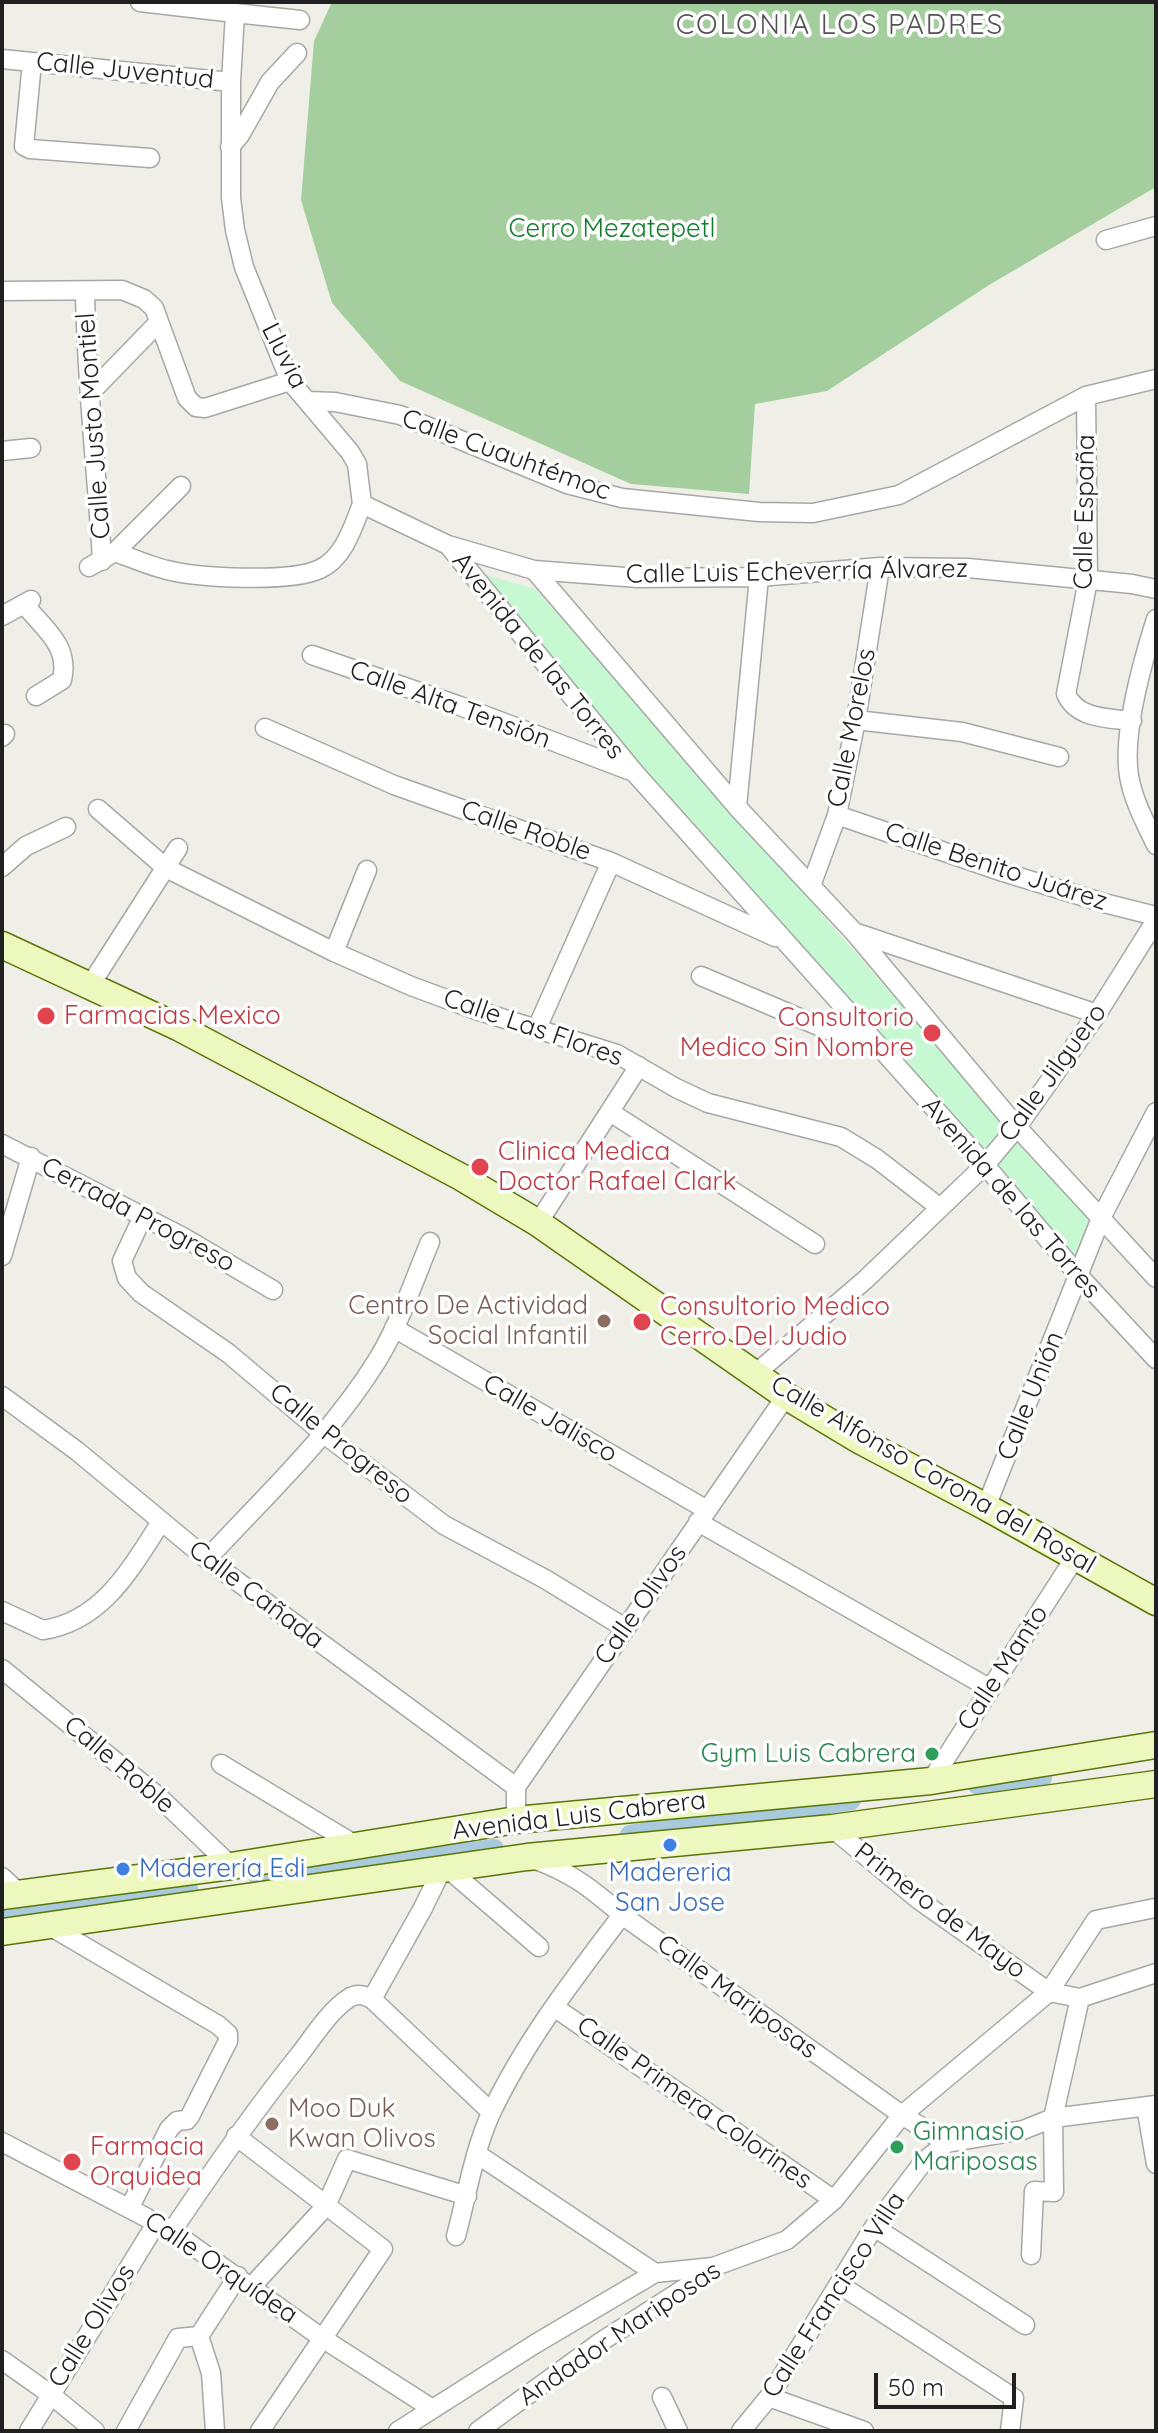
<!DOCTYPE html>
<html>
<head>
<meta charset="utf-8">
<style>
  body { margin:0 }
  #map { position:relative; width:1158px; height:2433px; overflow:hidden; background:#f0efe7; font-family:Quicksand,sans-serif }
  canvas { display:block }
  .frame { position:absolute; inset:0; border:4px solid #202020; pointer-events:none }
  .scale { position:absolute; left:874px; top:2373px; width:142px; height:36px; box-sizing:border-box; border:4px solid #202020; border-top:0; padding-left:10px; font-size:24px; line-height:28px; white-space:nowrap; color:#202020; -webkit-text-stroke:6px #fff; paint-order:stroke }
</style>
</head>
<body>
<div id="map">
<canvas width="1158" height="2433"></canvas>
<div class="frame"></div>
<div class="scale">50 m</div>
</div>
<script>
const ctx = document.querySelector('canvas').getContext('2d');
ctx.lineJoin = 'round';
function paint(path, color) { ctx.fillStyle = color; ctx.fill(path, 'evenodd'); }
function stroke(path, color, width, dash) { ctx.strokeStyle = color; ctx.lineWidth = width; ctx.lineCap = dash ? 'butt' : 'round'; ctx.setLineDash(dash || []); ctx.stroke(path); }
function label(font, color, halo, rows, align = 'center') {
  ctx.font = font + ' Quicksand,sans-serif'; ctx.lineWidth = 7; ctx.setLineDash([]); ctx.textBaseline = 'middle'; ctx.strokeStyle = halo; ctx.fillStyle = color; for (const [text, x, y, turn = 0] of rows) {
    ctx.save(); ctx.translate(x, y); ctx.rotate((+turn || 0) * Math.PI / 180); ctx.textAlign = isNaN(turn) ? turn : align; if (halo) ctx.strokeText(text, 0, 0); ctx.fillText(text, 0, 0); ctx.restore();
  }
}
const forest = new Path2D(`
  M332,2H1156V187L989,285L827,391L755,404L749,494L631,484L400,381L332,303L301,200L314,41Z`);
const park = new Path2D(`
  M465,569L536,589L1008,1126L987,1158Z
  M1017,1136L1096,1223L1080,1269L993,1167Z`);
const canal = new Path2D(`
  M978,1785L1042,1778
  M630,1835L851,1800
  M259,1879L494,1849
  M2,1914L188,1889`);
const street = new Path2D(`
  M140,2L235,13L231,82
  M235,13L300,20
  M2,59L231,82V198L235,230L244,267L290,381L350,452L357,464L362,504L448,545L534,570L638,578L759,577L880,567L968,568L1132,584L1156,589
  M32,62L24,146L30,149L150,158
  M230,147L240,135L270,82L297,53
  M1106,240L1156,226
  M2,291L122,290L144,299L154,308L187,398L196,407L205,408L290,381
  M85,291C86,381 97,471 102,561
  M90,393L159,322
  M1086,396L1088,580L1066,694C1077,719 1108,718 1132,721
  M308,401L335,402L400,415L567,484L622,498L759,512L813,513L899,495L1086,396L1156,379
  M2,451L31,448
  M448,545L634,772L985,1165L1079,1276L1156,1359
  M115,552L181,486
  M89,567L115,552C132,558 150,566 167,570C199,578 291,583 320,569C344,558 353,527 362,504
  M534,570L737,807L853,931L1017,1127L1156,1278
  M24,604C44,629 70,645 62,680L36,696
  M2,616L31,600
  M1156,619C1143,660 1122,733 1129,776C1133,800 1146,824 1156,845
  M312,655L460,706L631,771
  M856,720L962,732L1059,757
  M265,728L394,785L611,862L775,937
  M2,737L5,734
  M737,807L759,577
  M98,809L166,868L334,952L411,986L476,1010L617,1054L676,1088L708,1103L841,1137L877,1159L939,1207
  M837,815L1003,872L1104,903L1156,916
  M2,867L26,846L66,827
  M811,886L837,815L856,720L880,567
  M854,932L1097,1014
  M334,952L367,870
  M701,976L828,1030L874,1045
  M91,984L178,848
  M537,1028L611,862
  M610,1112L815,1244
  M2,1144L183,1237L273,1290
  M143,1216L122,1261L127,1278L141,1293L228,1353L324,1434L444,1525L545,1579L625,1628
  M538,1223L639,1066
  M2,1256L31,1157
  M394,1328L707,1510
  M755,1374L865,1280L985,1165L1017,1127L1097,1014L1156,920
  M2,1396L77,1451L207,1559L516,1787
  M986,1507L1101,1218L1156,1112
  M698,1522L989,1688
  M207,1559C266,1495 332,1434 378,1359C400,1323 414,1280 430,1242
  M2,1611L43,1630C103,1621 131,1568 161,1522
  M2,1669L160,1798L231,1866
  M221,1764L357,1846
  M931,1781L1076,1556
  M516,1820V1787L786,1396
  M832,1828L919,1900L1049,1992L1080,1998L1156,1973
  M533,1859C571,1872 592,1889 622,1915L902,2115L947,2143
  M447,1868L539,1947
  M2,1877L19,1893
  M48,1925L218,2025L228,2034V2041L190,2116L187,2120L177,2121L169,2129L130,2207
  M372,1999L423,1908L442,1869
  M554,2007L834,2200
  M1146,2107L1156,2164
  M236,2136L383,2249L260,2431
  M2,2142L172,2231L322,2338L431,2408
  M477,2154L655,2273L713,2267
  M874,2227L1025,2325
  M172,2231C213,2170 254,2111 300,2054C314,2036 329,2011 349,1998C357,1993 364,1995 372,1999L491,2112
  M456,2236C467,2195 474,2149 492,2111C526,2040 575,1977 622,1915
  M1031,2255L1034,2191L1054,2192L1053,2118L1080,1998
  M840,2285L1014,2398L1010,2431
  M252,2286L326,2206L347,2159L467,2196
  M2,2360L50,2394L95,2431
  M662,2397L678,2431
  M769,2397L864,2431
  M29,2431L157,2222
  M126,2431L178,2338L199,2336
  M215,2431L211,2373L199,2336L238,2276
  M398,2431L535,2344L655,2273
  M478,2431L602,2341L688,2286L713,2267L787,2240L834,2200L902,2115L1049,1992L1096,1920L1155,1908
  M741,2431L769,2397L874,2227L924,2161L947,2143L1023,2130L1053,2118L1156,2105`);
const secondary = new Path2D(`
  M2,945L178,1027L461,1177L538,1223L786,1396L861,1441L986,1507L1156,1602
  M2,1896L231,1866L516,1820L931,1781L1156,1745
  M2,1932L527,1857L832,1828L1156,1784`);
const markers = [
  [46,1016,10,"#e0444e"],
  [932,1033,10,"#e0444e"],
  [480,1167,10,"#e0444e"],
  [604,1321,8,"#8d6e63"],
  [642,1322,10,"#e0444e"],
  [932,1754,8,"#2e9e5b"],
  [670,1845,8,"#3f7fe0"],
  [123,1869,8,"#3f7fe0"],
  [272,2124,8,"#8d6e63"],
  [897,2147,8,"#2e9e5b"],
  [72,2162,10,"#e0444e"]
];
const streetNames = [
  ["Calle Juventud",125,71,6],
  ["Lluvia",284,356,63],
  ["Calle Justo Montiel",94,426,-94],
  ["Calle Cuauhtémoc",506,455,20],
  ["Calle España",1085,512,-89],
  ["Calle Luis Echeverría Álvarez",797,572,-1],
  ["Avenida de las Torres",538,656,51],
  ["Calle Alta Tensión",450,705,20],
  ["Calle Morelos",852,728,-79],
  ["Calle Roble",526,831,19],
  ["Calle Benito Juárez",996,867,18],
  ["Calle Las Flores",533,1028,19],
  ["Calle Jilguero",1053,1073,-54],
  ["Avenida de las Torres",1011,1198,49],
  ["Cerrada Progreso",138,1215,28],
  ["Calle Unión",1031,1396,-68],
  ["Calle Jalisco",550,1419,30],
  ["Calle Progreso",341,1444,39],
  ["Calle Alfonso Corona del Rosal",933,1475,30],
  ["Calle Cañada",256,1595,37],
  ["Calle Olivos",641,1605,-55],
  ["Calle Manto",1003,1668,-57],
  ["Calle Roble",119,1765,40],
  ["Avenida Luis Cabrera",579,1816,-7],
  ["Primero de Mayo",940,1911,37],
  ["Calle Mariposas",737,1997,36],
  ["Calle Primera Colorines",694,2103,35],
  ["Calle Orquídea",221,2268,34],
  ["Calle Francisco Villa",834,2295,-57],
  ["Calle Olivos",92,2326,-58],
  ["Andador Mariposas",620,2334,-34]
];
const parkNames = [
  ["Cerro Mezatepetl",612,229]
];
const healthNames = [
  ["Farmacias Mexico",64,1016],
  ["Consultorio",914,1018,"right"],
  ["Medico Sin Nombre",914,1048,"right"],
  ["Clinica Medica",498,1152],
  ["Doctor Rafael Clark",498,1182],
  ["Consultorio Medico",660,1307],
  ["Cerro Del Judio",660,1337],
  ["Farmacia",90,2147],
  ["Orquidea",90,2177]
];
const educationNames = [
  ["Centro De Actividad",588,1306],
  ["Social Infantil",588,1336],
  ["Moo Duk",288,2109,"left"],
  ["Kwan Olivos",288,2139,"left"]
];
const leisureNames = [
  ["Gym Luis Cabrera",916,1754],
  ["Gimnasio",913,2132,"left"],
  ["Mariposas",913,2162,"left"]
];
const shopNames = [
  ["Maderería Edi",139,1869],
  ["Madereria",670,1873,"center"],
  ["San Jose",670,1903,"center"]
];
const neighbourhoodNames = [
  ["COLONIA LOS PADRES",840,26]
];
paint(forest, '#a4ce9d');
paint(park, '#c6f8d2');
stroke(canal, '#a9c9dc', 20);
stroke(street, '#a7a7a7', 21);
stroke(secondary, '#597608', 29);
stroke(street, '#fff', 18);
stroke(secondary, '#ecf8bd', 26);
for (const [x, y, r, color] of markers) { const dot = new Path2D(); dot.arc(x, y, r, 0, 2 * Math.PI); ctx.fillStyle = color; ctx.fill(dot); stroke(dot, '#fff', 3); }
label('26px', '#202020', '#fff', streetNames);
label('26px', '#0f7d29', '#fff', parkNames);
label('26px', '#be3a42', '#fff', healthNames, 'left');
label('26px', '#785e54', '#fff', educationNames, 'right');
label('26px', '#27864d', '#fff', leisureNames, 'right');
label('26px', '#366cbe', '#fff', shopNames, 'left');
ctx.letterSpacing = '2px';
label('28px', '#535353', '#fff', neighbourhoodNames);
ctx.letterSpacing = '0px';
</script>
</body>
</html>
